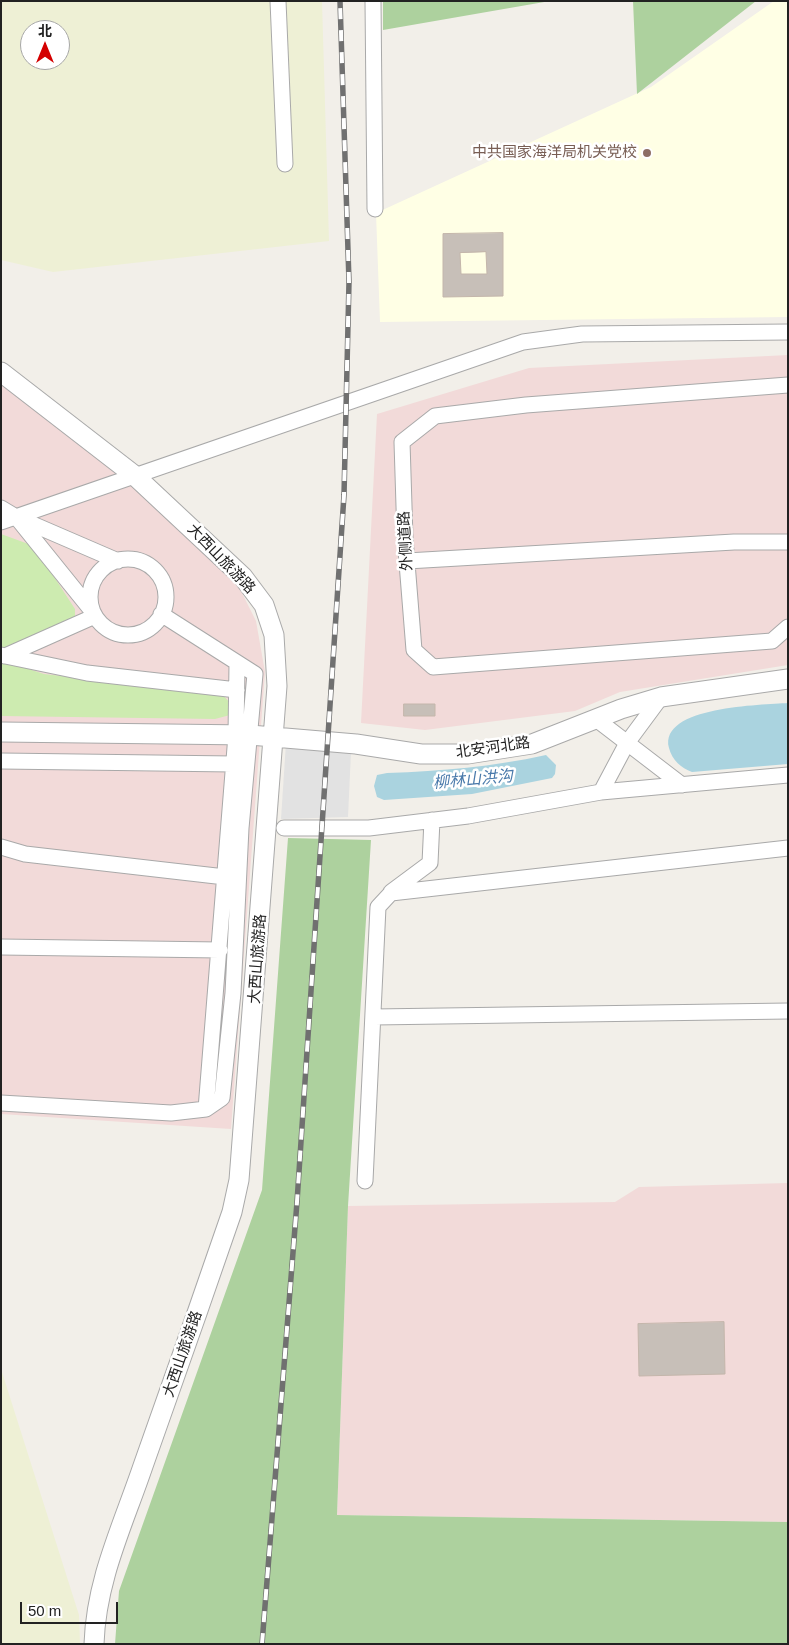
<!DOCTYPE html>
<html>
<head>
<meta charset="utf-8">
<style>
  body { margin:0 }
  #map { position:relative; width:789px; height:1645px; overflow:hidden; background:#f2efe9; font-family:Helvetica,"Noto Sans SC",sans-serif }
  canvas { display:block }
  .frame { position:absolute; inset:0; border:2px solid #222; pointer-events:none }
  .north { position:absolute; left:20px; top:20px; width:50px; height:50px; box-sizing:border-box; background:#fff; border:1px solid #a7a7a7; border-radius:50%; rotate:0deg; font-size:14px; font-weight:700; line-height:20px; text-align:center; color:#222 }
  .north::after { content:''; display:block; margin:auto; width:18px; height:22px; background:#d40000; clip-path:polygon(50% 0,100% 100%,50% 72%,0 100%) }
  .scale { position:absolute; left:20px; top:1602px; width:98px; height:22px; box-sizing:border-box; border:2px solid #222; border-top:0; padding-left:6px; font-size:15px; line-height:18px; white-space:nowrap; color:#222; -webkit-text-stroke:4px #fff; paint-order:stroke }
</style>
</head>
<body>
<div id="map">
<canvas width="789" height="1645"></canvas>
<div class="frame"></div>
<div class="north">北</div>
<div class="scale">50 m</div>
</div>
<script>
const ctx = document.querySelector('canvas').getContext('2d');
ctx.lineJoin = 'round';
function paint(path, color) { ctx.fillStyle = color; ctx.fill(path, 'evenodd'); }
function stroke(path, color, width, dash) { ctx.strokeStyle = color; ctx.lineWidth = width; ctx.lineCap = dash ? 'butt' : 'round'; ctx.setLineDash(dash || []); ctx.stroke(path); }
function label(font, color, halo, rows, align = 'center') {
  ctx.font = font + ' Helvetica,"Noto Sans SC",sans-serif'; ctx.lineWidth = 5; ctx.setLineDash([]); ctx.textBaseline = 'middle'; ctx.strokeStyle = halo; ctx.fillStyle = color; for (const [text, x, y, turn = 0] of rows) {
    ctx.save(); ctx.translate(x, y); ctx.rotate((+turn || 0) * Math.PI / 180); ctx.textAlign = isNaN(turn) ? turn : align; if (halo) ctx.strokeText(text, 0, 0); ctx.fillText(text, 0, 0); ctx.restore();
  }
}
const commercial = new Path2D(`
  M788,355V665L620,692L575,711L425,730L361,723L377,414L529,368Z
  M1,381L108,464L238,585L256,621L265,672L231,1129L1,1114Z
  M788,1183V1522L337,1515L348,1206L615,1202L639,1187Z`);
const education = new Path2D(`
  M774,1H788V317L380,322L376,213L651,87Z`);
const farmland = new Path2D(`
  M1,1H322L329,241L53,272L1,260ZM30,30H60V60H30Z
  M1,1369L79,1615L80,1644H1Z`);
const grass = new Path2D(`
  M1,534L34,546L75,609V617L8,648L1,647Z
  M1,660L44,674L222,694L231,704L230,715L215,719L1,716Z`);
const forest = new Path2D(`
  M383,1H550L383,30Z
  M633,1H756L637,94Z
  M288,838L371,840L348,1206L337,1515L788,1522V1644H115L119,1591L262,1190Z`);
const parking = new Path2D(`
  M286,743L351,752L348,817L281,819Z`);
const water = new Path2D(`
  M788,703V764L692,772C681,768 672,760 669,748C659,706 762,705 788,703Z
  M546,755L556,765L555,774L552,778L472,794L384,800L377,797L374,786L377,775L387,773C443,771 491,767 546,755Z`);
const building = new Path2D(`
  M503,233V296L443,297V234ZM486,252L487,274H461L460,253Z
  M404,704H435V716H404Z
  M724,1322L725,1374L639,1376L638,1324Z`);
const minor = new Path2D(`
  M278,1L285,164
  M373,1L375,209
  M788,385L526,405L435,416L402,442L405,538L414,650L433,667L772,641L788,627
  M1,508L16,517L118,561
  M17,518L92,611
  M1,522L523,342L582,334L788,332
  M90 597a38 38 0 1 1 76 0a38 38 0 1 1-76 0Z
  M407,561L734,542H788
  M1,655L87,673L237,690
  M5,656L95,616
  M596,719L682,785
  M1,761L233,764
  M601,792L627,743L661,697
  M284,828H369L468,816L601,792L788,775
  M1,847L25,854L225,877
  M391,892L430,863L432,820
  M1,947L220,950
  M374,1017L788,1011
  M1,1103L171,1113L206,1109L222,1098L233,993L241,828L255,674L161,614
  M206,1109L236,735L237,664
  M365,1181L378,907L391,893L788,848`);
const tertiary = new Path2D(`
  M1,372L134,475L243,577L264,605L274,635L277,686L239,1180L232,1212C203,1297 173,1381 143,1466C123,1525 96,1580 94,1644
  M1,732L250,735L356,744L421,754H468L532,744L621,709L661,697L788,679`);
const rail = new Path2D(`
  M262,1644L297,1202L344,495L349,282L340,1`);
const markers = [
  [647,153,5,"#8d6e63"]
];
const educationNames = [
  ["中共国家海洋局机关党校",637,153]
];
const streetNames = [
  ["外侧道路",406,541,-93],
  ["大西山旅游路",221,559,46],
  ["北安河北路",493,748,-8],
  ["大西山旅游路",258,959,-86],
  ["大西山旅游路",183,1354,-71]
];
const waterNames = [
  ["柳林山洪沟",473,780,-5]
];
paint(commercial, '#f2dad9');
paint(education, '#ffffe5');
paint(farmland, '#eef0d5');
paint(grass, '#cdebb0');
paint(forest, '#add19e');
paint(parking, '#e2e2e2');
paint(water, '#aad3df');
paint(building, '#c7bfb8');
stroke(building, '#c4b6ab', 1);
stroke(minor, '#a9a9a9', 17);
stroke(tertiary, '#a9a9a9', 21);
stroke(minor, '#fff', 15);
stroke(tertiary, '#fff', 19);
stroke(rail, '#707070', 5.5);
stroke(rail, '#fff', 4, [11]);
for (const [x, y, r, color] of markers) { const dot = new Path2D(); dot.arc(x, y, r, 0, 2 * Math.PI); ctx.fillStyle = color; ctx.fill(dot); stroke(dot, '#fff', 2); }
label('15px', '#785e54', '#fff', educationNames, 'right');
label('15px', '#222', '#fff', streetNames);
label('italic 16px', '#4a7aab', '#fff', waterNames);
</script>
</body>
</html>
